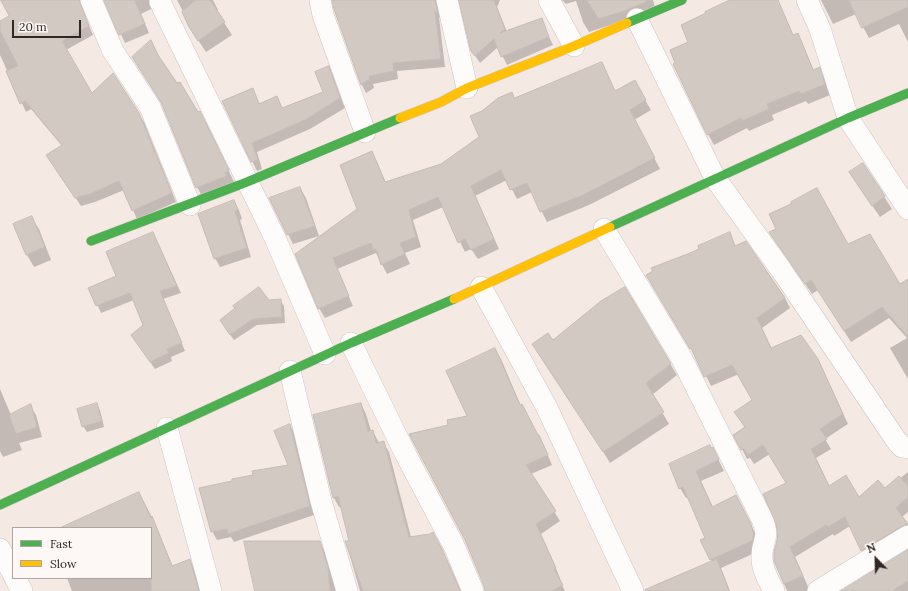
<!DOCTYPE html>
<html>
<head>
<meta charset="utf-8">
<style>
  body { margin:0 }
  #map { position:relative; width:908px; height:591px; overflow:hidden; background:#f5e9e3; font-family:Lora,serif }
  canvas { display:block }
  .legend { position:absolute; left:12px; top:527px; width:140px; height:52px; box-sizing:border-box; background:#fdf8f5; border:1px solid #aca5a1; margin:0; padding:5px 7px; list-style:none; font-size:12px; color:#322823 }
  .legend li { display:flex; align-items:center; gap:8px; height:20px }
  .legend b { width:20px; border:1px solid #aca5a1 }
  .north { position:absolute; left:856px; top:539px; width:40px; height:40px; -webkit-text-stroke:3px #fdf8f5; paint-order:stroke; rotate:337deg; font-size:11px; font-weight:700; line-height:16px; text-align:center; color:#322823 }
  .north::after { content:''; display:block; margin:auto; width:14px; height:18px; background:#322823; clip-path:polygon(50% 0,100% 100%,50% 72%,0 100%) }
  .scale { position:absolute; left:12px; top:20px; width:69px; height:18px; box-sizing:border-box; border:2px solid #322823; border-top:0; padding-left:5px; font-size:12px; line-height:14px; white-space:nowrap; color:#322823; -webkit-text-stroke:3px #fdf8f5; paint-order:stroke }
</style>
</head>
<body>
<div id="map">
<canvas width="908" height="591"></canvas>
<ul class="legend">
<li><b style="height:5px;background:#4caf50"></b>Fast</li>
<li><b style="height:5px;background:#ffc107"></b>Slow</li>
</ul>
<div class="north">N</div>
<div class="scale">20 m</div>
</div>
<script>
const ctx = document.querySelector('canvas').getContext('2d');
ctx.lineJoin = 'round';
function paint(path, color) { ctx.fillStyle = color; ctx.fill(path, 'evenodd'); }
function stroke(path, color, width, dash) { ctx.strokeStyle = color; ctx.lineWidth = width; ctx.lineCap = dash ? 'butt' : 'round'; ctx.setLineDash(dash || []); ctx.stroke(path); }
const shadow = new Path2D(`
  M2,0H88L83,8L84,14L93,35L66,50L91,94L138,113L144,122L176,202L137,219L124,190L95,202L81,206L53,164L62,146L31,109L26,112L0,55V22L11,17Z
  M105,0H159L153,8L141,14L149,33L125,43Z
  M177,0H213L218,10H216L232,35L206,52L198,40Z
  M333,0H443L441,19L439,17L445,67L397,71L398,79L373,84L374,88L366,93L362,85L336,12Z
  M460,0H500L497,7L507,32L541,20L553,45L507,65L498,47L480,63L472,51Z
  M562,0H653L656,10L589,32L583,22L576,1L566,4Z
  M731,0H775L794,36L797,35L803,45L814,71L819,69L825,79L830,95L808,104L806,101L772,115L774,120L749,131L747,128L714,145L708,134L690,42L707,14Z
  M821,0H908V42L899,24L869,38L856,14L833,24Z
  M151,41L162,62L197,113L206,123L234,182L203,198L197,187L163,106L133,57Z
  M602,63L615,92L634,82L651,110L634,120L660,169L589,205L547,222L532,192L517,199L507,180L475,196L499,249L478,259L471,249L465,252L443,207L413,220L421,247L405,253L410,264L387,274L376,253L337,269L353,306L325,318L319,308L296,255L358,210L372,153L377,162L386,183L442,165L480,137L514,99Z
  M328,67L333,76L345,108L310,129L257,152L262,169L257,171L223,102L252,89L260,104L277,97L283,109L325,93Z
  M863,164L892,209L880,217L858,185Z
  M300,188L306,198L319,236L293,244L288,234Z
  M234,201L239,210L242,219L240,220L251,257L220,267L215,258Z
  M31,217L39,229L51,260L34,267L27,255Z
  M770,232L848,245L899,286L908,281V379L890,348L907,338L889,318L851,342L818,290L812,294Z
  M153,233L181,293L163,299L185,351L171,357L172,361L155,369L136,342L144,326L134,300L101,313L90,288L118,277Z
  M729,233L736,247L785,298L790,308L762,328L772,349L823,370L848,424L825,439L831,449L816,458L830,487L859,498L885,490L908,472V512L902,517L908,527L867,560L850,526L834,536L833,534L795,557L810,591H787L775,561L778,529L787,483L770,454L754,464L750,458L747,459L742,449L746,428L741,421L753,400L739,374L711,386L697,358L647,276Z
  M625,289L677,375L652,395L669,424L610,463L586,424L552,342Z
  M280,300L284,306L285,323L257,325L234,340L224,326L268,301Z
  M495,349L501,359L521,406L544,446L552,465L531,474L560,521L541,534L560,578L559,579L565,591H486L449,425L468,417Z
  M0,389L11,415L30,406L36,415L42,437L19,443L22,450L3,457L0,451Z
  M96,404L100,410L104,427L87,432L83,426Z
  M361,404L366,414L371,431H373L379,443L383,442L389,452L411,537L438,543L448,562L461,591H360L346,542H350L342,506L339,507L334,498Z
  M290,425L295,434L314,515L234,542L231,537L217,540L212,531L233,482L289,465Z
  M718,459L724,471L701,481L713,507L736,496L756,535L757,552L721,568L730,591H660L657,584L712,562L702,540L706,538L688,497L686,498L680,488L670,465Z
  M144,502L154,521L173,567L190,561L195,569L201,591H72L67,578H151V528H64Z
  M319,542L325,552L336,591H257Z
  M908,551V591H843Z`);
const building = new Path2D(`
  M1,0H79L89,26L62,41L92,93L113,73L139,113L172,193L132,211L119,181L90,194L75,198L46,155L62,145L25,101L20,104L6,71L18,66L0,31V21L9,16Z
  M104,0H136L135,1L145,24L119,35Z
  M196,0H210L225,22L198,41L189,27L182,12Z
  M332,0H435L438,14L435,11L441,59L393,63L394,71L369,76L370,79L361,85L335,12Z
  M459,0H494L505,29L500,33L542,18L549,37L501,57L494,39L475,56L471,51Z
  M587,0H646V2L624,11L599,19Z
  M730,0H778L793,35L798,33L813,70L820,67L825,84L801,94L799,91L767,104L769,109L742,121L741,118L707,135L673,64L675,63L670,50L688,42L681,25L706,13L705,12Z
  M849,0H908V7L862,28Z
  M151,40L158,55L177,83L180,82L198,112L200,111L229,170L225,173L227,176L196,188L161,102L132,57Z
  M602,62L615,91L635,80L646,100L630,110L655,158L583,195L540,212L527,183L510,190L501,170L471,186L494,239L471,250L465,239L458,243L438,197L409,210L416,237L400,243L405,254L381,265L376,249L373,250L371,243L333,258L349,296L318,309L295,254L357,209L340,165L372,151L385,182L441,164L479,137L470,116L482,111L498,98L512,92L514,98Z
  M329,66L340,98L305,120L252,143L258,160L251,162L222,101L253,88L259,104L277,96L282,108L323,92L315,72Z
  M863,163L885,196L872,206L849,172Z
  M300,187L315,226L287,235L269,198Z
  M817,188L848,244L870,234L900,284L908,279V337L882,307L844,331L811,280L805,284L769,232L776,229L769,214L791,204V202Z
  M234,200L238,210L235,211L247,248L214,259L198,214Z
  M32,216L45,247L26,255L13,224Z
  M153,232L177,286L160,291L182,343L167,349L169,353L150,362L131,335L143,325L130,293L96,306L88,288L116,276L106,252Z
  M730,232L735,246L746,241L785,298L757,318L771,348L801,335L818,359L843,414L820,429L827,439L811,449L829,486L846,475L859,497L878,480L885,488L899,476L908,486V497L896,508L908,524L902,526L861,551L845,517L828,527L826,525L790,547L803,576L784,584L774,561V553L778,536L776,524L763,494L786,483L763,445L748,455L744,449L741,450L733,435L745,427L734,412L752,400L732,365L704,377L691,348L690,349L646,275L653,271L651,268L690,253L699,249L698,246Z
  M259,287L269,300L281,299L282,317L253,319L230,335L220,320L235,308L233,306Z
  M625,287L671,364L646,383L664,412L603,452L532,344L548,333L553,340L601,301Z
  M495,348L520,405L522,404L538,435H539L548,455L526,465L556,511L536,524L556,568L554,569L563,585L552,591H485L484,586L465,540L409,434L448,425L447,420L467,416L446,371Z
  M97,403L102,421L82,427L77,409Z
  M361,403L368,431L373,430L376,443L384,441L409,537L430,534L433,532L443,551L460,591H363L345,541H349L338,496L333,498L313,415Z
  M31,404L37,427L16,434L9,415Z
  M290,424L310,506L228,534L227,529L211,532L199,488L232,481V479L253,475L252,471L288,465L274,431Z
  M710,445L711,448L713,447L719,460L696,471L712,507L736,495L751,524L754,535L752,541L710,560L700,540L705,538L683,487L679,489L669,464Z
  M139,492L151,518L152,516L172,566L190,559L199,591H151V528H60Z
  M244,541H320L328,567L330,591H255Z
  M908,550V581L892,591H841Z
  M717,559L729,591H645V590Z`);
const street = new Path2D(`
  M91,0L113,51L150,107L190,205
  M320,0L323,15L365,132
  M447,0L467,88
  M549,0L574,46
  M807,0L820,29L848,118L908,209
  M160,2L275,238L325,354
  M637,19L715,178L782,271L896,440L902,447L908,448
  M604,229L681,357L762,519C771,540 761,540 762,558C762,570 769,581 774,591
  M481,287L547,408L633,591
  M351,343L406,455L454,546L473,591
  M290,371L321,501L347,591
  M167,428L211,591
  M0,549L13,574
  M15,578L22,591
  M818,591L908,536`);
const fast = new Path2D(`
  M627,23L682,0
  M610,227L848,118L908,93
  M91,241L247,182L400,118
  M0,505L351,343L454,299`);
const slow = new Path2D(`
  M400,118L441,102L467,88L574,46L627,23
  M454,299L610,227`);
paint(shadow, '#0003');
paint(building, '#d3c9c3');
stroke(building, '#c6bcb7', 1);
stroke(street, '#cfc5c0', 22);
stroke(fast, '#cfc5c0', 10);
stroke(slow, '#cfc5c0', 10);
stroke(street, '#fefcfb', 21);
stroke(fast, '#4caf50', 9);
stroke(slow, '#ffc107', 9);
</script>
</body>
</html>
